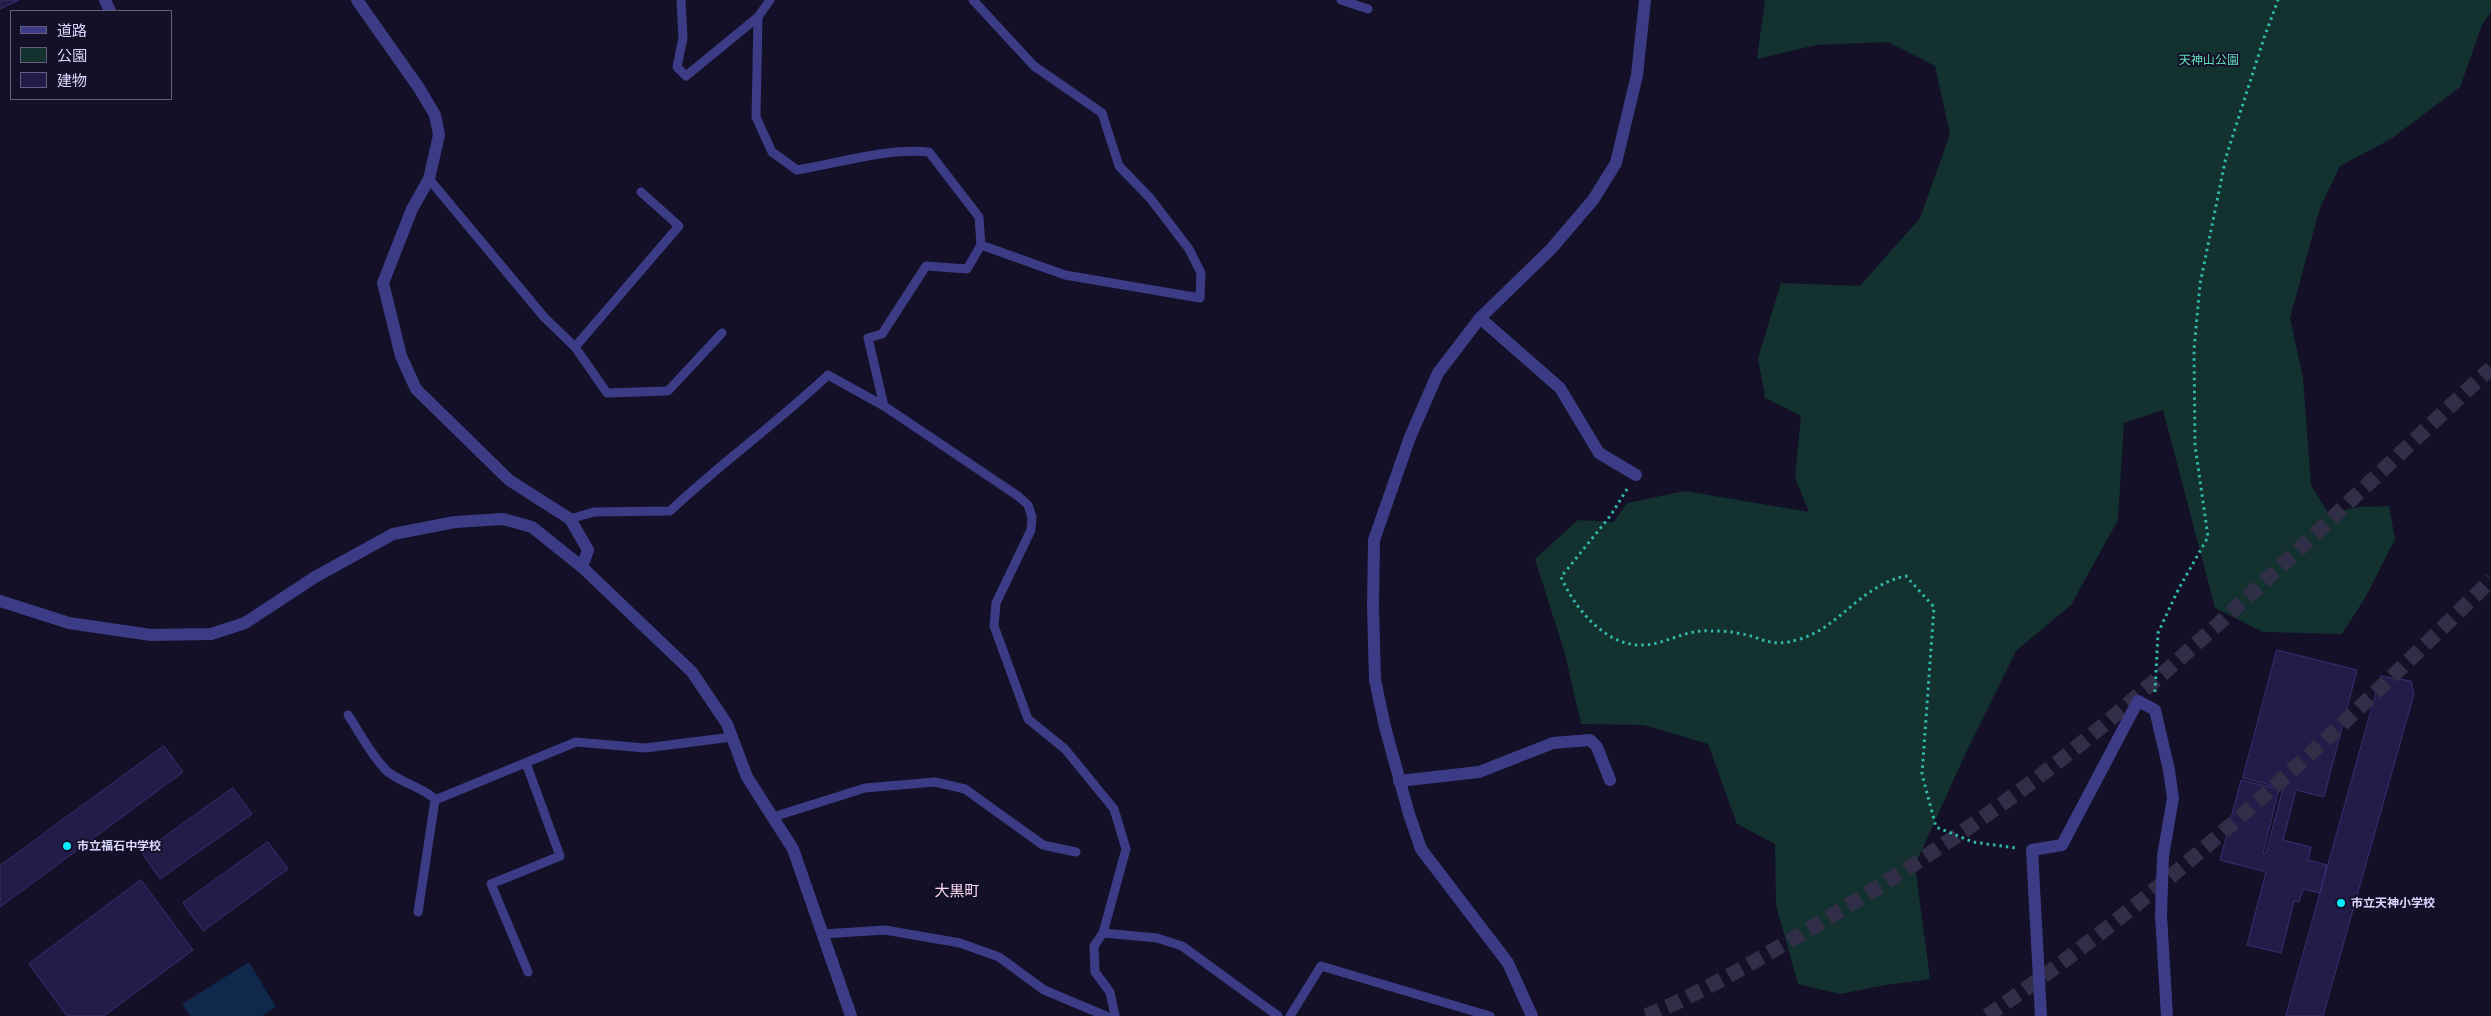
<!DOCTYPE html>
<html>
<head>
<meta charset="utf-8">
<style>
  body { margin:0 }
  #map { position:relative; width:2491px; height:1016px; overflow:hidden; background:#131027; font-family:"Work Sans","Noto Sans JP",sans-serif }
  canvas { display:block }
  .legend { position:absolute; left:10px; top:10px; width:162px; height:90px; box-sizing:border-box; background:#131027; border:1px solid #63607d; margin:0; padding:6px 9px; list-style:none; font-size:15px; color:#dad7ff }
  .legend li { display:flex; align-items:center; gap:10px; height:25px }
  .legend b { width:25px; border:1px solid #63607d }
</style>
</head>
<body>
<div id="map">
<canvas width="2491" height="1016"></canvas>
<ul class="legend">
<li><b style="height:6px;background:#3c3c86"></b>道路</li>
<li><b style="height:14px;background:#13312f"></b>公園</li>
<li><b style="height:14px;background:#231c48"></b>建物</li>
</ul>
</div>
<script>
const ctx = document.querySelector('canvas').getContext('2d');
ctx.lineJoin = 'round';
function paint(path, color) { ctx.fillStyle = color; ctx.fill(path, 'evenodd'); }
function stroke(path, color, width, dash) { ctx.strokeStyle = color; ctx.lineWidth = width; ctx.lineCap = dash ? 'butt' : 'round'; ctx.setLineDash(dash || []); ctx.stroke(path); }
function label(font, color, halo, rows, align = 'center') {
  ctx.font = font + ' "Work Sans","Noto Sans JP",sans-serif'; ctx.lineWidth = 4; ctx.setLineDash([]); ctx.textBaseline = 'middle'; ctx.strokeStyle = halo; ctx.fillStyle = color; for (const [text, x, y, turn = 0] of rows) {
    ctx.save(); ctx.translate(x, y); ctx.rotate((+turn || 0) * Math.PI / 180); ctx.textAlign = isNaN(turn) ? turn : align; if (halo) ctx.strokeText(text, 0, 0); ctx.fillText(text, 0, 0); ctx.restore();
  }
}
const green = new Path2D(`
  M1765,0H2491V12L2482,25L2460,87L2391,139L2340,166L2320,208L2290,318L2303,378L2311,485L2328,513L2359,507L2389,506L2395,539L2365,598L2342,634L2263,632L2215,608L2163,410L2124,423L2118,520L2071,605L2016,651L1963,759L1915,865L1930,979L1886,985L1840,994L1798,984L1776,905L1775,844L1737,824L1708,744L1644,725L1581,724L1565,654L1535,559L1578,520L1614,522L1627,503L1685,491L1809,512L1795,477L1801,416L1765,398L1758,358L1781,283L1860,286L1920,218L1950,134L1935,66L1888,42L1816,45L1757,59Z`);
const water = new Path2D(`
  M249,962L276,1007L262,1016H190L182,1004Z`);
const building = new Path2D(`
  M0,0H19L0,9Z
  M2277,650L2357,670L2324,797L2296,790L2283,840L2311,847L2308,860L2327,865L2320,893L2303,889L2299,902L2294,901L2281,953L2247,945L2266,872L2220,860L2241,780L2279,789L2263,854L2266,853L2283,788L2243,778Z
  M2381,676L2411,681L2414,694L2323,1016H2286Z
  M164,746L183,772L0,907V866Z
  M233,788L252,814L160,879L142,853Z
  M268,842L288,869L203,931L183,903Z
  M141,880L193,950L104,1016H67L29,964Z`);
const motorwayTunnel = new Path2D(`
  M1646,1016C1706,991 1770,953 1826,919C1919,863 2011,802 2095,732C2232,617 2360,490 2491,368
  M1987,1016C2171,890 2333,736 2491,580`);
const path = new Path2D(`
  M1627,489L1611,515L1561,577C1575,609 1606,647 1644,645C1667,644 1685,629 1711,631C1719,631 1729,631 1737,633C1765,637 1768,649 1800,639C1840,627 1861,585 1906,576L1934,607L1922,774L1936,827L1973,842L2016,848
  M2155,692L2158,633L2178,590L2208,537L2195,445L2194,350L2200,284L2226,157L2264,38L2278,0`);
const service = new Path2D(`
  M681,0L683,38L677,67L686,76L758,17L770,0
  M973,0L1034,66L1102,113L1119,166L1150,198L1189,249L1201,273L1200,298L1065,275L981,245
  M1341,0L1368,9
  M758,17L756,117L772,152L797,170C840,163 886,148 929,152L979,217L981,245L967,269L926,266L882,334L868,338L884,406
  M429,179L544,317L575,347L607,393L668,391L722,333
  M575,347L679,226L641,192
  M570,519L594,512L670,511C721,463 777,423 828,375L884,406L1018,496L1028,505L1032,517L1031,530L996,603L994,626L1028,719L1065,749L1114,809L1126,849L1103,933L1094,946L1095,972L1110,992L1115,1016
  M348,715C360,733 371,755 386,770C398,782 429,790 435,800L576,742L645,748L732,737
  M526,763L560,856L491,884L528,972
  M773,817L865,788L935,782L965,789L1043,845L1076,852
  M418,912L435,800
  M1103,933L1157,938L1182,946L1278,1016
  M823,934L885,930L960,943L999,957L1044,990L1106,1016
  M1290,1016L1321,966L1490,1016`);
const minor = new Path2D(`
  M105,0L110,11
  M357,0L419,88L435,115L439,135L429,179L412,209L383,283L401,356L416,389L509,480L570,519L588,550L582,567
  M1480,318L1560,388L1599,453L1636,475
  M1399,781L1479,772L1553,743L1590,740L1597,747L1610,780
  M2041,1016L2032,850L2062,845L2138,701L2155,710L2169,770L2173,798L2163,856L2161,915L2167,1016`);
const tertiary = new Path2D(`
  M0,601L69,623L151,635L211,634L245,623L315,577L393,534L455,522L503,519L532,527L582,567L692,672L727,724L747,777L793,849L851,1016
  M1532,1016L1508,963L1421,849L1409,814L1385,727L1375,680L1373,607L1374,540L1410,437L1438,373L1480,318L1551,249L1593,200L1616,163L1637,75L1645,0`);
const markers = [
  [67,846,5,"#05edfc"],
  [2341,903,5,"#05edfc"]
];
const parkNames = [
  ["天神山公園",2209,60]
];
const poiNames = [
  ["市立福石中学校",77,846],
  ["市立天神小学校",2351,903]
];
const quarterNames = [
  ["大黒町",957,892]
];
paint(green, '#13312f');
paint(water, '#0f284c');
paint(building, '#231c48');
stroke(building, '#3a2e74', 1);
stroke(motorwayTunnel, '#312e47', 15, [15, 8]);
stroke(path, '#31b8ab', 3, [2.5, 4]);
stroke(service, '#3c3c86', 9);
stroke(minor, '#3c3c86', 12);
stroke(tertiary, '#3c3c86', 12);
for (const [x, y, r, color] of markers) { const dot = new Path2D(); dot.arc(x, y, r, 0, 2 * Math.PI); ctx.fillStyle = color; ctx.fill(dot); stroke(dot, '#131027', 2); }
label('12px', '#62dfbb', '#131027', parkNames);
label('bold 12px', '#dad7ff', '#131027', poiNames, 'left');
label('15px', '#ffd9f2', '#131027', quarterNames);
</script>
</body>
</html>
